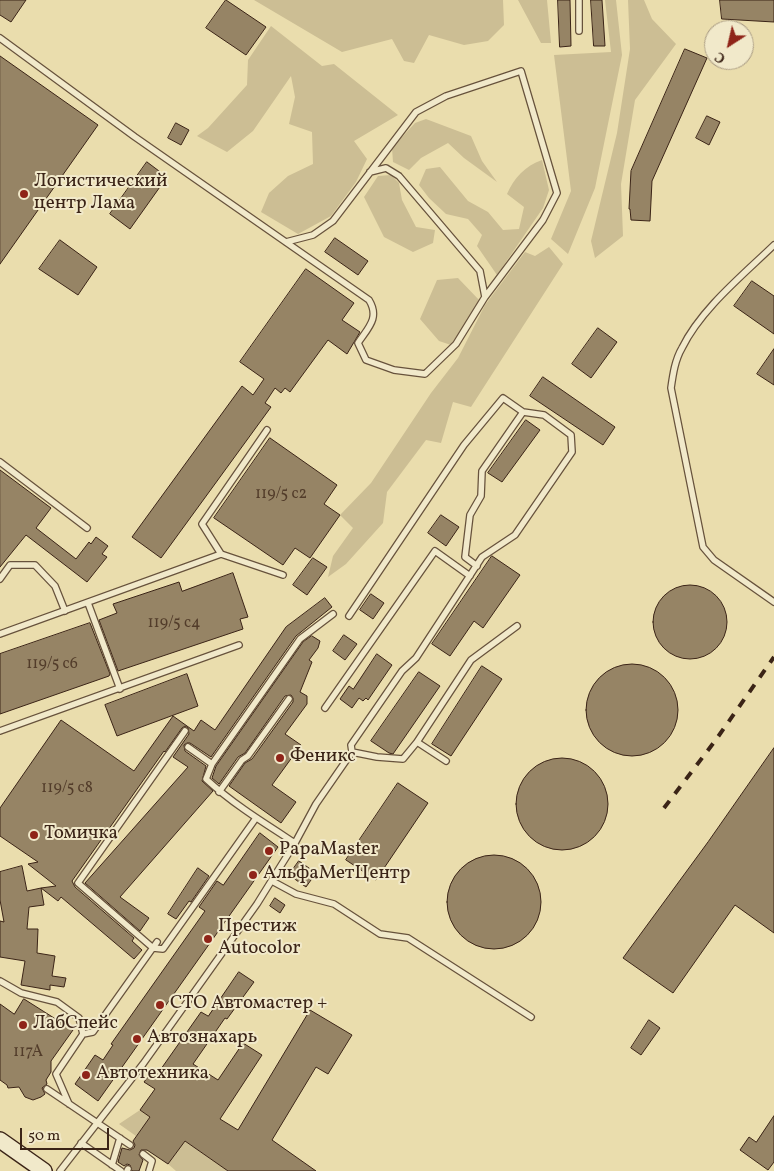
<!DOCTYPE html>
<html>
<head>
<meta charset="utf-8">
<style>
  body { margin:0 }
  #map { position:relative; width:774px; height:1171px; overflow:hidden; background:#eaddad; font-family:Vollkorn,serif }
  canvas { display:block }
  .north { position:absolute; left:704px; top:20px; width:50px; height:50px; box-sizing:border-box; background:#f1e9ca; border:1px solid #a89a82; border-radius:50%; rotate:215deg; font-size:14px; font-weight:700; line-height:20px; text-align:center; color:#3b2417 }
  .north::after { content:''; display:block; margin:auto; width:18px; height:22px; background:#8f2418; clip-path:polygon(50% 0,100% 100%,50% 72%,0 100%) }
  .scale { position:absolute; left:20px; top:1128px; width:89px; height:22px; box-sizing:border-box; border:2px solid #3b2417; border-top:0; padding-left:6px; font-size:15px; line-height:18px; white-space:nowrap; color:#3b2417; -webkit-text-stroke:4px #f1e9ca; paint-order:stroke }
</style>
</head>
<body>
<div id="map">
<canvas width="774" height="1171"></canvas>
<div class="north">С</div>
<div class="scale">50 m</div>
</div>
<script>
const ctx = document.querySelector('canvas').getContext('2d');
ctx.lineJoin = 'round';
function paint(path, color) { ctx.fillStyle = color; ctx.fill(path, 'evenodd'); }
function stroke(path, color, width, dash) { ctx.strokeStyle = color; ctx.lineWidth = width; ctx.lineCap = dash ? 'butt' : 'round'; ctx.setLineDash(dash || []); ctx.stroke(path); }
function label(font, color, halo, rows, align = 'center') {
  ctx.font = font + ' Vollkorn,serif'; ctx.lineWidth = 4; ctx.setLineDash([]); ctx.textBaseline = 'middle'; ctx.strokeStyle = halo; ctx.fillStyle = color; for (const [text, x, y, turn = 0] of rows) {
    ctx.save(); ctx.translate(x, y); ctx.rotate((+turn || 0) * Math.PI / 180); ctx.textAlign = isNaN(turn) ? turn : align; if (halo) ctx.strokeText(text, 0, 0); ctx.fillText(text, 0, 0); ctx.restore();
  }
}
const green = new Path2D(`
  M254,0H503L504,25L488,41L464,45L429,35L414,63L404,61L392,39L342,52Z
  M518,0H547L551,43H541Z
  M605,0H616L622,55L595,188L568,254L551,239L571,191L554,55L611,52Z
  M628,0H644L652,19L676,44L635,100L621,184L623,236L595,258L591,241L617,133L630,49Z
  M271,26L322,66L334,64L398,115L354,141L367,159L356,182L331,216L298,234L261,212L269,193L288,176L313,164L312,132L289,124L295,97L291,76L253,131L227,152L197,136L208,128L247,85L248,60Z
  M426,119L471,136L482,161L497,182L464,158L448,143L421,158L409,170L393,162L392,148L415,123Z
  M542,160L549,190L543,208L497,275L477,246L482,235L468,219L446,214L429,198L419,185L426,169L440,167L468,201L488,212L503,230L519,229L524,207L507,194C514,178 525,166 542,160Z
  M391,175L399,183L402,200L416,227L435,230L433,243L413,252L384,237L364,197L378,176Z
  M549,247L563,264L471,407L453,402L441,443L426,440L387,492L383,523L346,564L328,577L333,556L353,528L340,515L371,483L431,393L458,358L485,305L525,252L535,256Z
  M458,278L480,301L451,345L439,341L420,319L437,280Z
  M140,1110L228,1171H176L168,1164L177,1152L142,1128L136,1136L119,1124Z`);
const building = new Path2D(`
  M0,0H26L11,22L0,15Z
  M226,0L266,27L246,55L206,28Z
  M558,0H570L571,46L560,47Z
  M591,0H602L605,46H594Z
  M720,0H774V22L722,19Z
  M685,49L707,58L652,181L650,221L631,220L630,209H629L631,171Z
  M0,56L98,125L0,264Z
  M707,116L720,122L709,145L696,138Z
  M176,123L189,130L181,145L168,138Z
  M147,162L167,177L130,229L110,214Z
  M335,238L368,261L358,275L325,252Z
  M60,240L97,267L78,295L39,269Z
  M306,269L354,303L342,320L360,332L347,354L328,340L290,392L285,388L281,393L275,388L265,403L271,407L161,558L132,537L242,386L253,395L264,379L240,362Z
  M752,281L774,296V334L734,306Z
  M598,328L617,342L591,378L572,364Z
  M774,349V385L757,374Z
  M543,377L615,427L603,445L530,396Z
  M526,420L540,430L502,482L488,473Z
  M270,438L337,485L324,504L340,515L310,558L295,548L283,565L214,518Z
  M0,470L51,508L36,528L76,559L89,542L91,544L96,537L108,546L102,554L107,557L87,582L26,535L0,567Z
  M441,515L459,527L446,546L428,533Z
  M492,556L520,575L483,628L474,621L450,656L432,644Z
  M313,558L327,567L307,595L293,585Z
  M233,573L248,617L240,619L243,629L118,671L99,620L117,613L113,604L179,582L182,591Z
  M653 622a37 37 0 1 1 74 0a37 37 0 1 1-74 0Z
  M371,594L384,603L373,619L360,610Z
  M325,598L332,607L296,636L211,757L190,743H187L184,745L185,751L206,766L202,781L213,791L120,897L149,918L140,931L85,883L188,767L173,757L189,734L188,728L185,726L182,728L165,752L164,751L72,881L75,887L134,938L132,941L142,950L134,959L61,897L58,901L41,888L56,886L28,864L38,862L0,836V808L61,720L134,771L173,716L194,731L201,720L215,730L286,627Z
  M90,623L110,674L109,676L0,714V654Z
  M344,635L357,644L345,660L333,651Z
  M312,636L320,641L318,648L309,660L312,662L300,692L307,696V704L285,734L301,745L272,785L296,802L281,823L229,786L245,763L252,759L293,702V698L291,695L285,696L245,753L238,757L219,784L212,778L216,766L303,642Z
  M377,654L392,665L368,700L366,698L363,701L359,698L352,708L340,699L349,686L353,689Z
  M586 710a46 46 0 1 1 92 0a46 46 0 1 1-92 0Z
  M482,666L502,679L451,756L432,744Z
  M419,672L440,686L393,754L389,753L371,741Z
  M187,674L198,706L117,736L105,705Z
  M774,748V933L735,905L673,993L623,958L708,842Z
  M516 804a46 46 0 1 1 92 0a46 46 0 1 1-92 0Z
  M398,783L428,803L376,880L346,860Z
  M260,833L278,847L98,1101L75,1084L95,1055L103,1060L113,1045L111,1044L205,911L199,907L217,881L223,885Z
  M447 902a47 47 0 1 1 94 0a47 47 0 1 1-94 0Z
  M299,861L316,873L306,887L289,875Z
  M22,866L27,891L41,888L44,905L29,907L27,929H38L37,953L55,956L52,976L66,978L64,987L50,985V990L21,985L25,961L0,957V921L4,922L0,900V872Z
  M198,868L209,876L191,902L189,901L176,919L168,914Z
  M275,898L285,905L280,913L270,906Z
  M239,972L254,982L227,1019L225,1018L193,1064L218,1080L243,1043L262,1055L220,1119L238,1130L310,1010L352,1035L328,1074L316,1067L272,1140L316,1171H228L185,1141L168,1164L147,1150H141L139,1155L143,1160L139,1171H132L130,1165L127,1164L124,1166L118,1162L122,1148L130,1150L134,1148L135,1145L133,1141L150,1117L140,1110L155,1089L144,1082L151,1073L156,1076L201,1012L208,1016Z
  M24,999L73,1030L51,1061V1072L46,1080L47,1084L42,1088L45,1094L41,1097L33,1100L25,1097L19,1087L8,1088L7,1085L0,1080V1004L14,1014Z
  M649,1020L660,1028L641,1055L631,1048Z
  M774,1116V1162L768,1170L740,1150L749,1137L756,1142Z`);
const lane = new Path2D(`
  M579,0V31
  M0,38L135,137L369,300C380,318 368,328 358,343L366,360L394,370L425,374L456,344L485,297L480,271L399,176L386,168L370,172
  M286,242L313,235L333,221L416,112L446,96L521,71L557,193L543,220L485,297
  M774,245C743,275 701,309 682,348C675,360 673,374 671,388L703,547L714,560L774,602
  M0,462L87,528
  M221,554L202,524L267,430
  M477,566L465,557L470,515L481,496L482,471L523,412
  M0,579L10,565H35L55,586L65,611
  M88,603L120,689
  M0,634L221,554L283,575
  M325,708L435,551L470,576
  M0,731L239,645
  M185,731L78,883L153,948L163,949L256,818
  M417,742L446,761
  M188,747L212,764
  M352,752L377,757L403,759L417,742L471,660L517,626
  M219,792L242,760L248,756L289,699
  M295,843C264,823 233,804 206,779L212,764L300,639L333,614
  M272,881L296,894L334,904L380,934L408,938L531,1017
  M0,981L21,993L57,1002L79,1018L83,1034
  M47,1089L130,1145
  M69,1104L56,1074L83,1034L93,1032L157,942
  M81,1143L121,1171
  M143,1154L152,1161L149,1171
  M112,1165L120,1138
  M60,1171L143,1064L257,904L295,843L316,804L352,752L351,745L402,671L416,658L482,557L515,535L572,452L571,435L544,415L523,412L503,398L464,445L349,616
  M127,1171L128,1169`);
const secondary = new Path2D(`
  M0,1140L44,1171`);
const rail = new Path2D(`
  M664,808L715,741L774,657`);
const markers = [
  [24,194,5,"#8f2418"],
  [280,758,5,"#8f2418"],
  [34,835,5,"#8f2418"],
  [269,851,5,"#8f2418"],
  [253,875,5,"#8f2418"],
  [208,939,5,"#8f2418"],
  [160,1005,5,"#8f2418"],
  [23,1025,5,"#8f2418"],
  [137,1039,5,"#8f2418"],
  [86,1075,5,"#8f2418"]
];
const numberNames = [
  ["119/5 с2",281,495],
  ["119/5 с4",174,624],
  ["119/5 с6",52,665],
  ["119/5 с8",67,789],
  ["117А",28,1053]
];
const poiNames = [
  ["Логистический",34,183],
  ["центр Лама",34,205],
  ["Феникс",290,758],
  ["Томичка",44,835],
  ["PapaMaster",279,851],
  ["АльфаМетЦентр",263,875],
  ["Престиж",218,928],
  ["Autocolor",218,950],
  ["СТО Автомастер +",170,1005],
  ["ЛабСпейс",33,1025],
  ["Автознахарь",147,1039],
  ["Автотехника",96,1075]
];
paint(green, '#ccbe94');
paint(building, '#968465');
stroke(building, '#3b2417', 1);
stroke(lane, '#67523c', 8);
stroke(secondary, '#3b2417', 18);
stroke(lane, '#f1e9ca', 5.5);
stroke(secondary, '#f1e9ca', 15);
stroke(rail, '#3b2417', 4, [9, 9]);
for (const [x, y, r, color] of markers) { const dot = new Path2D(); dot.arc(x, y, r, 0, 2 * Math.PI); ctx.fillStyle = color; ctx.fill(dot); stroke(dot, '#f1e9ca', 2); }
label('16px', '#523c2a', null, numberNames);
label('19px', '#3b2417', '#f1e9ca', poiNames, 'left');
</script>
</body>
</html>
